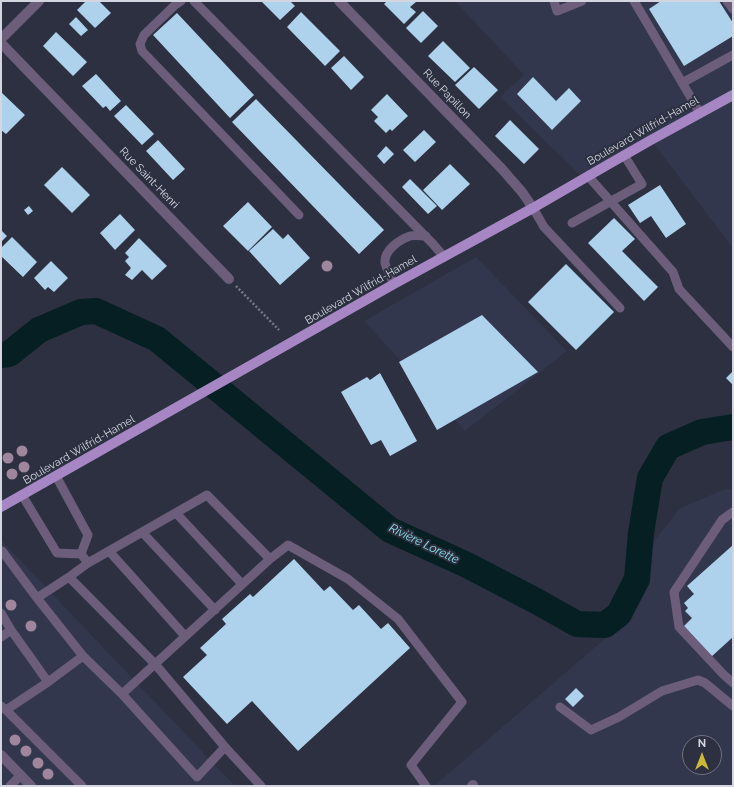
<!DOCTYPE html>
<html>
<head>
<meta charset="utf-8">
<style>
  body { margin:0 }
  #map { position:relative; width:734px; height:787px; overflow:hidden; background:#2c3040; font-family:Raleway,sans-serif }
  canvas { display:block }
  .frame { position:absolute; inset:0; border:2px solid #d3d6e1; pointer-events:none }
  .north { position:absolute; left:682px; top:735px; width:40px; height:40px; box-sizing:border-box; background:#2c3040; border:1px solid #6f7280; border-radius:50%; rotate:0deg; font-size:11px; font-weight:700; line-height:16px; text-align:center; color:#d3d6e1 }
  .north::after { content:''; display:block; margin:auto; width:14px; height:18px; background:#cdb938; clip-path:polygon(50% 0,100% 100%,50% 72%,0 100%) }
</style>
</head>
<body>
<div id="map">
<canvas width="734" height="787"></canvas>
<div class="frame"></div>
<div class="north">N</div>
</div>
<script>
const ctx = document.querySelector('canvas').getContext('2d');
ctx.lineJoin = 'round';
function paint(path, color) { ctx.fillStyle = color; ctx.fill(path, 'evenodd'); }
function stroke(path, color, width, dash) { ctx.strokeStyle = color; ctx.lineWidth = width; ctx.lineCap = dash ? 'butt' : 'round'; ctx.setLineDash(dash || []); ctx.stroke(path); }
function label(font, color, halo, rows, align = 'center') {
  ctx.font = font + ' Raleway,sans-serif'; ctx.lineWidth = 4; ctx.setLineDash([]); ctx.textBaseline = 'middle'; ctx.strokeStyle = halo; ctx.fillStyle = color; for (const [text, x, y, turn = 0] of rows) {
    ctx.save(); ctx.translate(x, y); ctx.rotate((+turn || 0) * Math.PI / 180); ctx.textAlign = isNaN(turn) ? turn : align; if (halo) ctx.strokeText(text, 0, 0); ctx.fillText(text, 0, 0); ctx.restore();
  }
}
const built = new Path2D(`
  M455,1H733V248L651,140L582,177L500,97L524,75Z
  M476,257L567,351L465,431L364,321Z
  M733,488V786H434L601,642L638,604L652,544L680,508L723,490ZM690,743H714V767H690Z
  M1,540L235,786H1Z`);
const river = new Path2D(`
  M1,355L9,354L39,330L81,312L96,311L157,339L390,530L467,565L538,602L577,624L605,625L619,614L637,579L641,533L650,478L668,447L702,432L733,427`);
const building = new Path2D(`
  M86,1H99L111,13L95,28L77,10Z
  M261,1H290L295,6L280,20Z
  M387,1H415L416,2L410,7L416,12L404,24L384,4Z
  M661,1H719L733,23V36L684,66L649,9Z
  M423,11L438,26L421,43L406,28Z
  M301,12L340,51L325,66L287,27Z
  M177,13L254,95L230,118L153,35Z
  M76,17L88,30L81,36L69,24Z
  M56,32L87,62L73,76L43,46Z
  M443,41L470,68L455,82L428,56Z
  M344,56L364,77L351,90L331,68Z
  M474,67L498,90L479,109L455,85Z
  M96,74L121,101L110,111L106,106L103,108L82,86Z
  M533,77L556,101L569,88L581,101L552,130L517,94Z
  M1,92L25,115L6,134L1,130Z
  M387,94L408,116L392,131L390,129L386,133L374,121L378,117L371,110Z
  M256,99L384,230L359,254L232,122Z
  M126,105L154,134L142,145L114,116Z
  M510,120L539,149L524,164L495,136Z
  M424,130L436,142L415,162L403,150Z
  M158,140L185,169L173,180L146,151Z
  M386,146L394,154L384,164L377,156Z
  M450,164L470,184L442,210L423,190Z
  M62,167L90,195L72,213L44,185Z
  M410,179L437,206L428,214L402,187Z
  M660,185L686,224L666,238L651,216L640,223L628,205Z
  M248,202L272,227L248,251L223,226Z
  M29,206L33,211L28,215L24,210Z
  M120,214L135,230L115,250L100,233Z
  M614,218L635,239L622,251L658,287L644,301L588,243Z
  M273,229L283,239L288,234L310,258L280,285L249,251Z
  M1,230L7,236L1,242Z
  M12,237L37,262L23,277L1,256V248Z
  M139,238L167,266L152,280L142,270L132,280L125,275L131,268L125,261L129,257L125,253Z
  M51,261L68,278L54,292L48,287L45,290L34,278Z
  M566,264L614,312L576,350L528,302Z
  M482,315L538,372L437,430L399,362Z
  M733,371V385L726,378Z
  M380,373L417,441L390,456L381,440L371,445L341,392L367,377L370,380Z
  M733,545V637L711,657L684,626L692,618L685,611L688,608L684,603L694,594L687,586Z
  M294,559L324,591L330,586L353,610L359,605L381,629L388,623L410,648L298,751L252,701L227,724L183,677L207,655L200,648L226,624L222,619L250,594L253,597Z
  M576,688L584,696L573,707L565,699Z`);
const path = new Path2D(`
  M236,286L279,330`);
const service = new Path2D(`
  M181,1L175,5L144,35L140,44L142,51L299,215
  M194,1L433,244L444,257
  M554,1L557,11L582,1
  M634,1L700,113
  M727,1L733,9
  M682,83L733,55
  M588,176L673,272L679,289L733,347
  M533,208L544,227L620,308
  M572,223L642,184L624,155
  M394,284C391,277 387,270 385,263C384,250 399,240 410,236C414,235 421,236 426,236
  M56,476L88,535L81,554
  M22,495L57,553L81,554
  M733,512L722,520L674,592L679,627L723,674L733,683
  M176,513L242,584
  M142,532L215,610
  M109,551L185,636
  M1,552L2,551L37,598L69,577
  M81,554L88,563L207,495L270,559L155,664L69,577L88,563
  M270,559L288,545L348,579L398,619L462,702L411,765L426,786
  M1,613L11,630L1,637
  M11,630L48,682
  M83,656L122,694L155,664L225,747L197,777L122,694
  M1,706L6,710L48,682L83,656L37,598
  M560,707L591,730L619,717L662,691L698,680L705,683L733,706
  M6,710L82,786
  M225,747L261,786
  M10,786L21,775`);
const minor = new Path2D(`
  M339,1L502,169L522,192L533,208
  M1,39L39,1
  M1,43L229,279
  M1,755L31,786
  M472,786L473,785`);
const primary = new Path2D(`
  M1,507L394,284L533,208L609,164L651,140L733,95`);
const trees = [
  [327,266],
  [22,451],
  [8,458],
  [24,467],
  [12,474],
  [11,605],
  [31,626],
  [15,740],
  [26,751],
  [38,763],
  [48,774]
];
const streetNames = [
  ["Rue Papillon",447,94,46],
  ["Boulevard Wilfrid-Hamel",643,131,-30],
  ["Rue Saint-Henri",149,178,46],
  ["Boulevard Wilfrid-Hamel",361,290,-30],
  ["Boulevard Wilfrid-Hamel",79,450,-30]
];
const waterNames = [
  ["Rivière Lorette",424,544,26]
];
paint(built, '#32374d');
stroke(river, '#051f22', 26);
paint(building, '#aed2ec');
stroke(path, '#767a88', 2.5, [2, 2]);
stroke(service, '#6c5d7b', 9);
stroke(minor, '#6c5d7b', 10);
stroke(primary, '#a786c4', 10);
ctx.fillStyle = '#9f869c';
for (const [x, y] of trees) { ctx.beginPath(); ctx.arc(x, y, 5.5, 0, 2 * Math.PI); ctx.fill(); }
label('11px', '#d3d6e1', '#2c3040', streetNames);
label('italic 12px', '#8be0e9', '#2c3040', waterNames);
</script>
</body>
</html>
